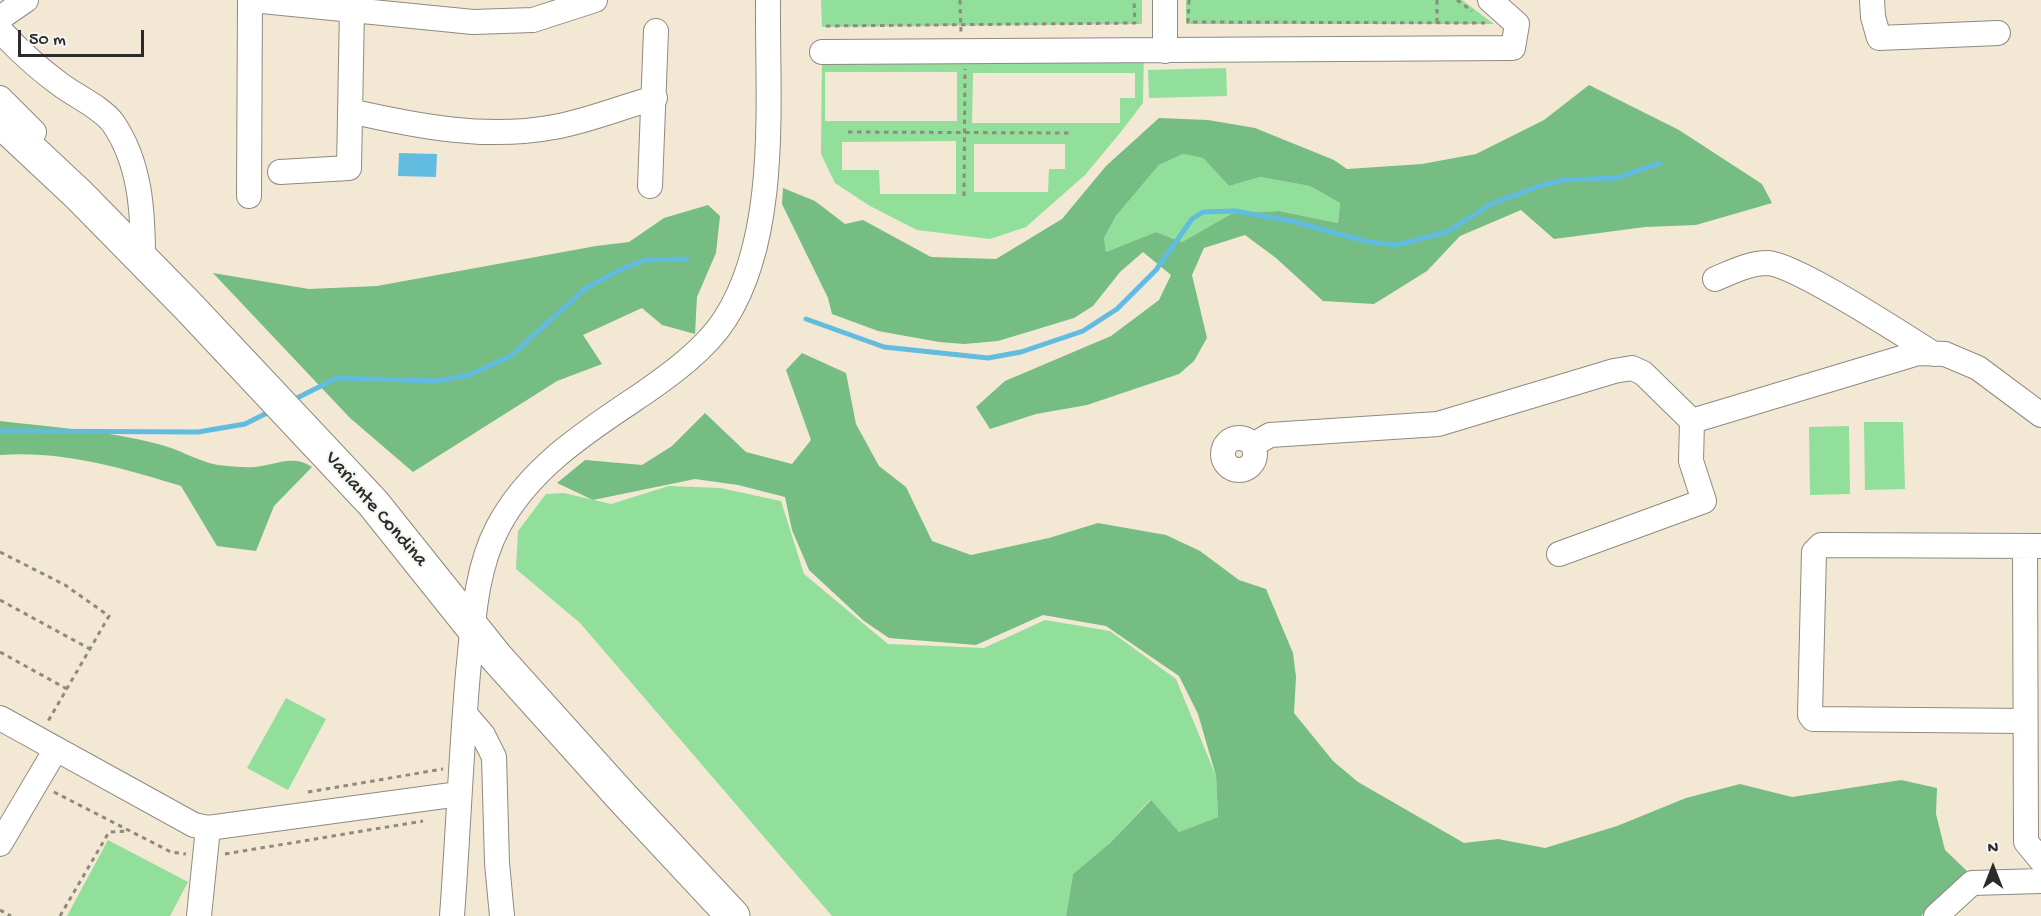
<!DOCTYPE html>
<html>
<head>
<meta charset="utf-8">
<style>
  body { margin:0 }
  #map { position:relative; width:2041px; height:916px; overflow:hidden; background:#f3e8d4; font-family:"Gochi Hand",sans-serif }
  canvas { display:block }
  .north { position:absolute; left:1963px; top:838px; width:60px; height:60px; -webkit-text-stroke:4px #f6f6f2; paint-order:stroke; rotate:0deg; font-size:16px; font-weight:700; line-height:24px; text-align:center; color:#2b2b2b }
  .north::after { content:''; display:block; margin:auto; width:21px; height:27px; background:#2b2b2b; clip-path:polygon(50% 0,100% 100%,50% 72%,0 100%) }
  .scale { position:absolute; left:18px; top:30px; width:126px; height:27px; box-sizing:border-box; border:3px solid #2b2b2b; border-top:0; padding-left:8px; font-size:18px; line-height:21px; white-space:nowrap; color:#2b2b2b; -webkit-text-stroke:4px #f6f6f2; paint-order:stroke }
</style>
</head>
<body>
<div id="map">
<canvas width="2041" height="916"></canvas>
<div class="north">N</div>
<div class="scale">50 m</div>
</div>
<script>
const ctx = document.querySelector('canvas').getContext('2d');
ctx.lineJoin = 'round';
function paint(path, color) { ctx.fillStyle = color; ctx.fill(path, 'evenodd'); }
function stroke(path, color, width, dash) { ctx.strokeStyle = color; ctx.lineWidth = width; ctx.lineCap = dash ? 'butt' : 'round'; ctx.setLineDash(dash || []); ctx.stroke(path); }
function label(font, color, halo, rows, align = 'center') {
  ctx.font = font + ' "Gochi Hand",sans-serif'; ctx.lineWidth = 4.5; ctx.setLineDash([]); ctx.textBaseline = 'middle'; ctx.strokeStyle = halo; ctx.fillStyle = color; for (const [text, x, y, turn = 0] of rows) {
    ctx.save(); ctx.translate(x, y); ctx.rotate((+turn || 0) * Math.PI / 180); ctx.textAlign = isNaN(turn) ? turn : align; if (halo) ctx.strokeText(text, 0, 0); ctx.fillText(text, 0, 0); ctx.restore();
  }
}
const green = new Path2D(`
  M821,0H1142V24L822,27Z
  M1186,0H1462L1494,24H1186Z
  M1144,51L1143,103L1120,133L1085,175L1026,227L990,239L917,230L870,206L835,183L821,154L822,52ZM825,72H957V121H825ZM973,73H1135V98H1120V123H972ZM956,141V194H880L879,170H842V142ZM974,144H1065V169H1049L1048,192H974Z
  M1226,68L1227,96L1149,98L1148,70Z
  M1183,154L1203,158L1229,186L1260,177L1310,186L1340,203L1338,223L1279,211L1231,214L1182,242L1156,232L1106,252L1104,238L1116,216L1159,165Z
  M1864,422H1903L1905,489L1865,490Z
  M1849,426L1850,494L1810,495L1809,427Z
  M669,486L720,488L781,501L804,574L888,644L984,648L1045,620L1110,631L1176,679L1216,776L1218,817L1179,832L1150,800L1110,843L1073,874L1066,916H832L580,623L516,569L518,531L546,494L564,493L611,504Z
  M286,698L326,719L288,790L247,768Z
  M108,840L188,882L170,916H67Z`);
const forest = new Path2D(`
  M1589,85L1679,130L1762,184L1772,203L1696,225L1645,227L1554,239L1521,210L1460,236L1427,271L1374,304L1323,301L1276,258L1245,235L1204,248L1192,275L1207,338L1194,361L1179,374L1087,405L1036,414L990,429L976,407L1005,381L1111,336L1159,300L1171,275L1143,252L1120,272L1093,306L1074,318L998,341L964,344L939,342L878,331L832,314L828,298L782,204L783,188L815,201L845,224L863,220L931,257L996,259L1062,219L1106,166L1159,118L1208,120L1255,128L1334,160L1347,169L1422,164L1476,154L1544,120ZM1183,154L1203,158L1229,186L1260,177L1310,186L1340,203L1338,223L1279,211L1231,214L1182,242L1156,232L1106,252L1104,238L1116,216L1159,165Z
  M708,205L720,216L716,253L697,297L695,334L662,325L642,308L583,335L602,364L557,381L413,472L350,418L213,273L309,289L377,286L596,246L629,242L664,218Z
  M802,353L846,373L856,424L879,466L906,487L932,541L971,555L1049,538L1098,523L1166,535L1200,551L1239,580L1266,589L1293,653L1296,677L1294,713L1333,761L1358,782L1464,843L1498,839L1545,848L1617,826L1686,798L1740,784L1792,797L1901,780L1937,788L1936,814L1945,850L1967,871L1921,916H1066L1073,874L1110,843L1151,800L1179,832L1218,817L1216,776L1198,714L1179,676L1106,626L1043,615L976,645L889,638L864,621L809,570L792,530L785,497L738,485L695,479L593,500L557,483L585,460L642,465L672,446L705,413L746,452L792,464L811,440L786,370Z
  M0,421C51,427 109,431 158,444C179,449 197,461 218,465C229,466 244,468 255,467C275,465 293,454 312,467L274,506L256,551L217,546L181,486C124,468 61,450 0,455Z`);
const water = new Path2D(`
  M399,153L437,154L436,177L398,176Z`);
const stream = new Path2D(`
  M806,319L884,347L988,358L1021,352L1083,331L1117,309L1156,270L1192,219L1203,212L1235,211L1291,221L1369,242L1397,245L1447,232L1491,204L1542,185L1565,180L1617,178L1660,163
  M293,400L337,378L437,381L469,375L511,356L586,288L624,268L646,260L687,259
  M0,431L198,432L245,424L271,411`);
const path = new Path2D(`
  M960,0L961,33
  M1189,0L1188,22L1485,23
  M1437,0V24
  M1457,0L1472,11
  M826,26L1135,23L1134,0
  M848,132L1069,133
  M964,196L965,69
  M0,552L65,585L109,616L47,723
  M0,600L90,649
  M0,652L67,689
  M54,792L171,852L186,854
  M308,792L443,769
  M225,854L423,821
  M0,910L11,916
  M60,916L109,832L128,831`);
const minor = new Path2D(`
  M252,0L473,22L533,20L595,0
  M1872,0L1873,17L1879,38L1998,33
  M0,18L26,0
  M0,30C18,50 39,69 61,85C77,97 101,107 113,123C141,164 143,213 143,260
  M1165,51V0
  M822,52L1513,48L1517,24L1490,0
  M0,98L34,132
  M350,111C416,126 486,140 554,127C588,121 621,107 655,98
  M280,172L349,168L352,9
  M650,186L656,31
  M249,196L250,0
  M1715,279C1732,272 1749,263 1768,263C1797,265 1903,335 1934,354
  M1692,421L1918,353L1945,354L1978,368L2041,415
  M1223 454a16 16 0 1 1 32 0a16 16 0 1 1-32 0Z
  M1253,445L1270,435L1438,424L1614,371L1632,368L1643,373L1692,421L1691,461L1704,501L1559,554
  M2025,546L2026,842L2041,860
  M465,714L483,735L494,757L497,863L502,916
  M0,718L194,825L208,828L459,794
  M2025,721L1813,719L1810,715L1814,552L1821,545L2041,546
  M0,844L56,749
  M199,916L208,828
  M452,916C458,835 461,754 468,673C473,626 475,570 498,527C529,468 587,431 641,395C670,375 706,349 725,319C780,234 767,98 768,0
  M1936,916L1972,883L2041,881`);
const highway = new Path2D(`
  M0,121L79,195L188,306L373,503L497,658L621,796L733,916`);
const streetNames = [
  ["Variante Condina",375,510,49]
];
paint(green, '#92de9b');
paint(forest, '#75bd83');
paint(water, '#62bce0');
stroke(stream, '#62bce0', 5);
stroke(minor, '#8f8a80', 26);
stroke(highway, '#8f8a80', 35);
stroke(path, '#8f8a80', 3, [4.5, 4.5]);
stroke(minor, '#fff', 24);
stroke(highway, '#fff', 33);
label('20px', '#2b2b2b', '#f6f6f2', streetNames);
</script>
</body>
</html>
